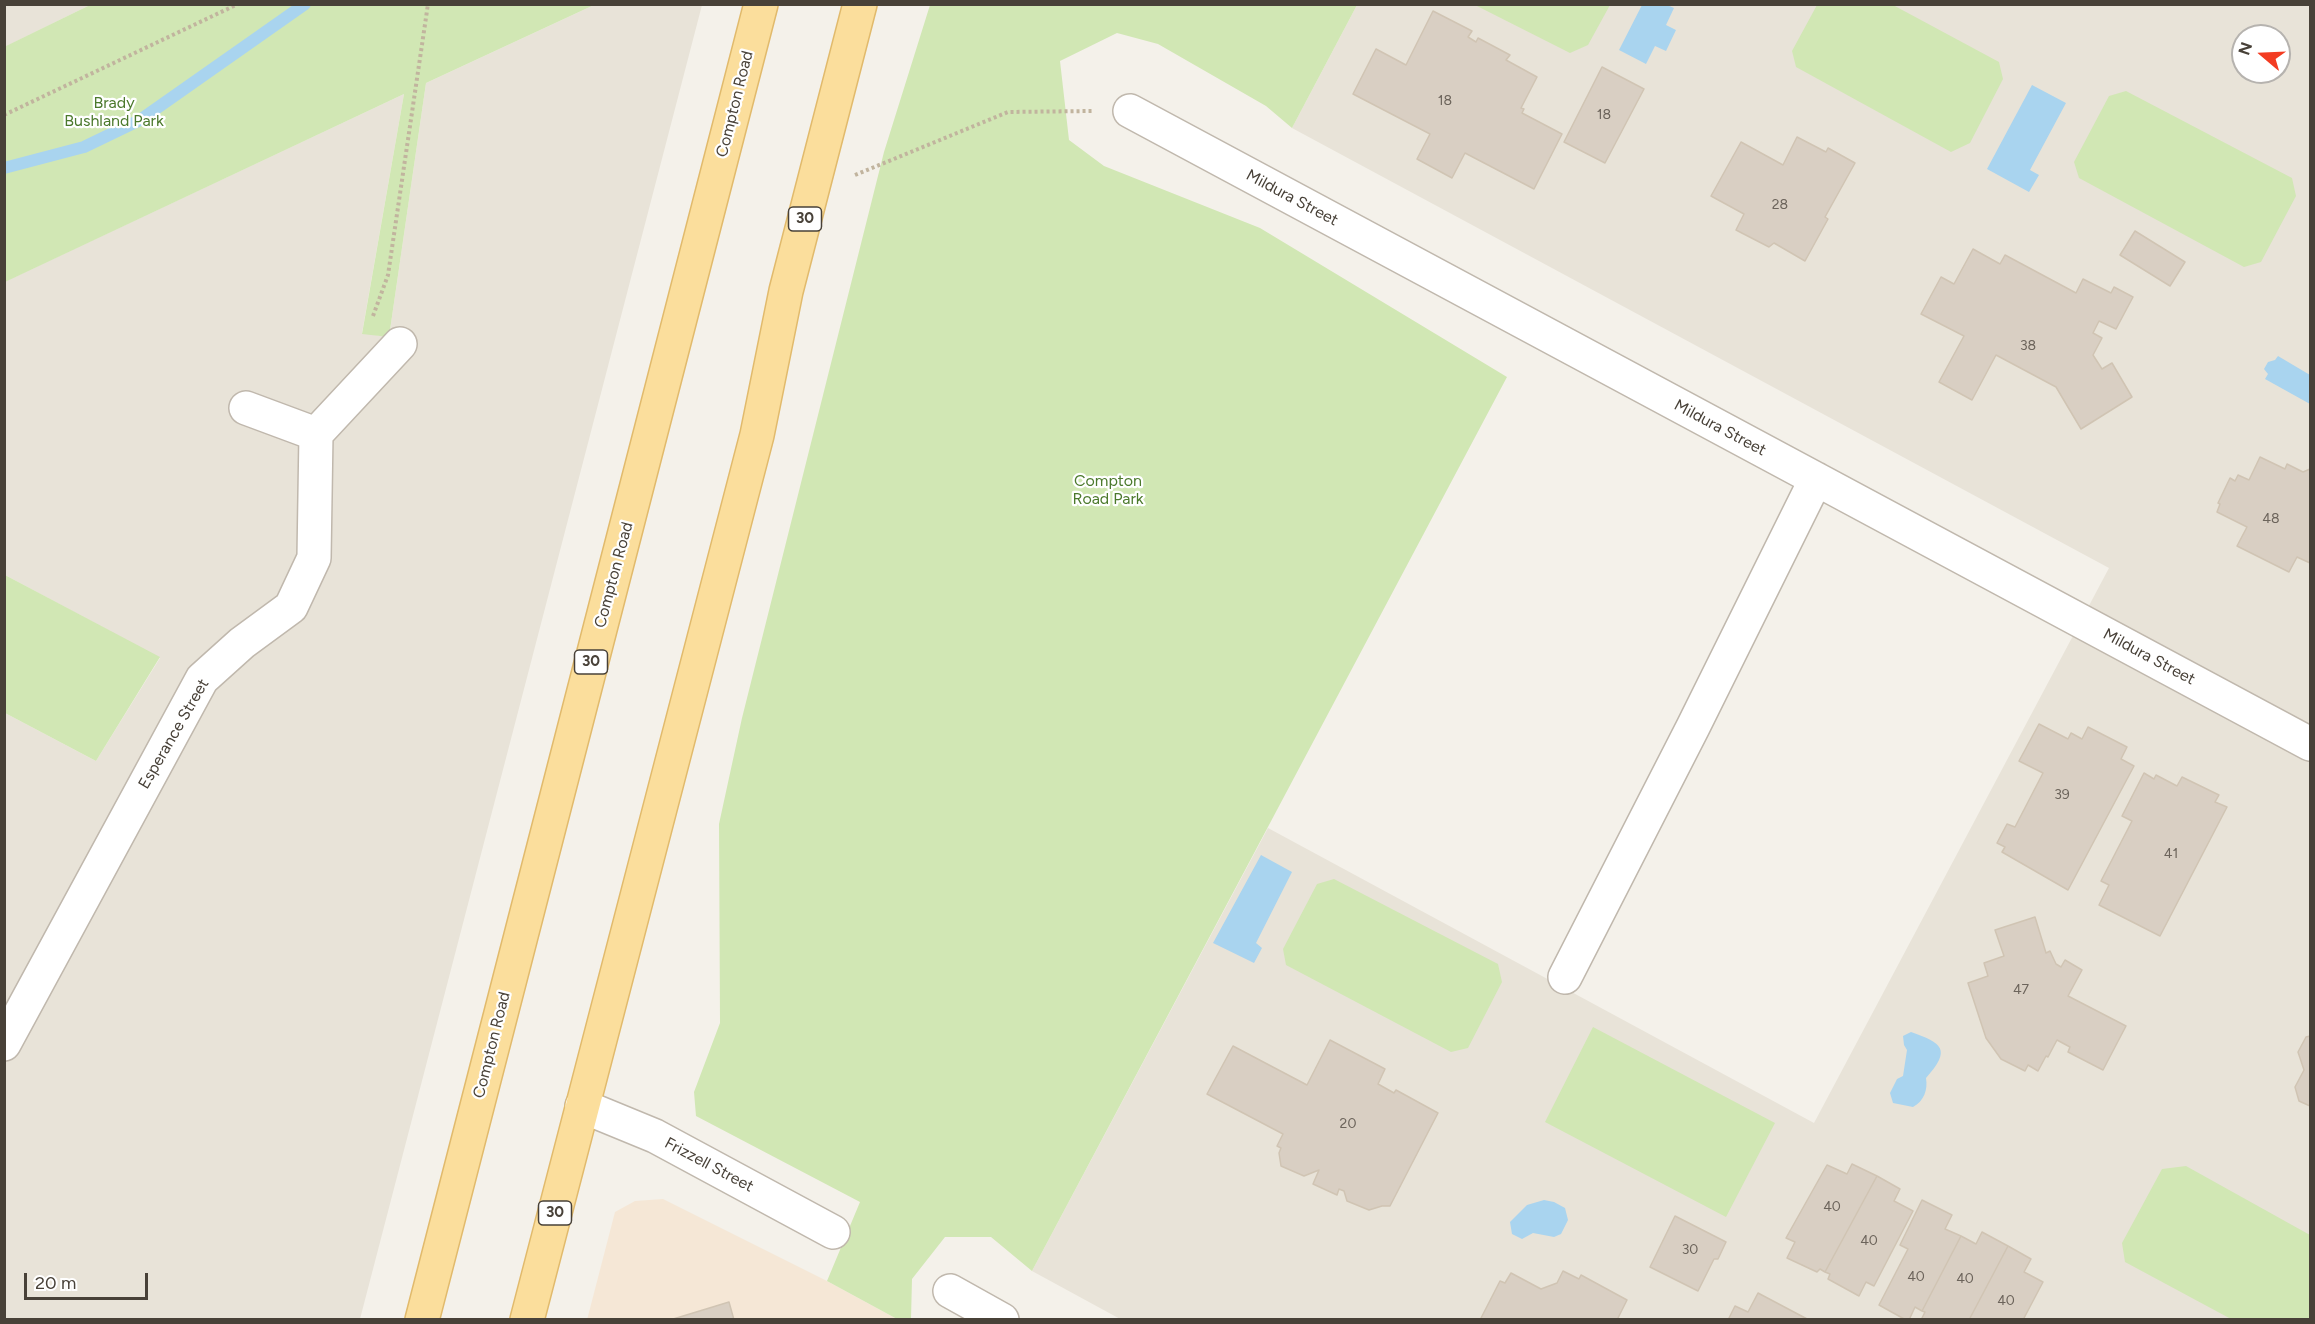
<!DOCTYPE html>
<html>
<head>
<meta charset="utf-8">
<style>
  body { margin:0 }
  #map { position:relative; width:2315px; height:1324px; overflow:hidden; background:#f4f1ea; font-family:Figtree,sans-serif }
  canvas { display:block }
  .frame { position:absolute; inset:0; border:6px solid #484138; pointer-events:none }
  .north { position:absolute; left:2231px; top:24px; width:60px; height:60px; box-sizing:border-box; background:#fff; border:2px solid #b6b3af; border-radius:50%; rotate:289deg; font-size:16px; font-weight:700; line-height:24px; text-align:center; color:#484138 }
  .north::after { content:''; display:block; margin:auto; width:21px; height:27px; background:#f33c22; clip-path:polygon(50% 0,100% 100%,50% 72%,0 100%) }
  .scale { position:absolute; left:24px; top:1273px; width:124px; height:27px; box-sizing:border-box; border:3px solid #484138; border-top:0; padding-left:8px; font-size:18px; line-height:21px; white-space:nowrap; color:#484138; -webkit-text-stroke:4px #fff; paint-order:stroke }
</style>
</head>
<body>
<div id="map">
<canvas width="2315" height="1324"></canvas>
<div class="frame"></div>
<div class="north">N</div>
<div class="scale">20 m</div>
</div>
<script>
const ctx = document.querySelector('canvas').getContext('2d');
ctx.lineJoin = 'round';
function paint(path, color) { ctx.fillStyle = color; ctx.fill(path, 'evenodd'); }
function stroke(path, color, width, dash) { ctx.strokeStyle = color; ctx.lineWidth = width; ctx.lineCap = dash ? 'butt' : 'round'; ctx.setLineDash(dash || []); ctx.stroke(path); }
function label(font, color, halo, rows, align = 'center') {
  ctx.font = font + ' Figtree,sans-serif'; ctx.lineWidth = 4.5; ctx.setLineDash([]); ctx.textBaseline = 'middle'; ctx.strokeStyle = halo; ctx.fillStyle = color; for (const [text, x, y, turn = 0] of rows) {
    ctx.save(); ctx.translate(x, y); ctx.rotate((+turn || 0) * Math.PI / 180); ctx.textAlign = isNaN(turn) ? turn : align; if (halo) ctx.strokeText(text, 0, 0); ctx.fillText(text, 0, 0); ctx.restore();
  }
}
const residential = new Path2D(`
  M5,4H90V5L5,47Z
  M594,5H702L360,1319H5V713L96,761L160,658L5,575L4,282L404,94L362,333L389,337L426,83Z
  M1357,5H2310V1319L1122,1320L1032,1271L1268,828L1814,1123L2109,568L1292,128ZM2243,36H2279V72H2243Z`);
const commercial = new Path2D(`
  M663,1199L827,1281L897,1319L587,1320L615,1212L635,1201Z`);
const green = new Path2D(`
  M90,5H594L426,83L389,337L362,334L404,94L5,282L4,47Z
  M930,5H1357L1292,128L1266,106L1158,44L1117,33L1060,61L1069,140L1104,166L1260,228L1507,377L1032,1271L991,1237H945L912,1279L911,1319H897L827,1281L860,1202L696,1116L694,1092L720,1023L719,824L742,718L884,152Z
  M1475,5H1610L1588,45L1570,53Z
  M1817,5H1893L1999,62L2003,79L1970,143L1951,152L1796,67L1792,51Z
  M2126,91L2292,178L2296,196L2261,262L2244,267L2079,178L2074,162L2109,96Z
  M5,575L160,657L96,761L5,713Z
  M1334,879L1498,964L1502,982L1468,1048L1451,1052L1286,965L1283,949L1317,884Z
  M1593,1027L1775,1123L1726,1217L1545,1122Z
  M2186,1166L2310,1235V1319H2231L2125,1262L2122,1243L2162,1169Z`);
const water = new Path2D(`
  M1642,5H1667L1674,8L1666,25L1676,30L1666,51L1655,46L1646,64L1619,50Z
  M2032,85L2066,103L2030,170L2039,175L2029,192L1987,169Z
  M2278,356L2310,375V404L2265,379L2268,374L2264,369L2268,362L2275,360Z
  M1261,855L1292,872L1256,943L1262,948L1254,963L1213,943Z
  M1911,1032C1942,1043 1952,1049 1926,1078C1928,1090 1924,1101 1913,1107L1893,1103L1890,1093L1897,1079L1903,1076L1907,1050L1904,1045L1903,1036Z
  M1544,1200L1554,1202L1565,1208L1568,1220L1561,1234L1554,1237L1533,1233L1522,1239L1512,1234L1510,1222L1527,1205Z`);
const stream = new Path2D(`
  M4,168L84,147L140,120L305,4`);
const building = new Path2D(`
  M1433,11L1472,31L1468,37L1476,42L1478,38L1510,55L1506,60L1537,77L1521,108L1524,109L1522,113L1562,134L1534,189L1465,153L1452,178L1417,159L1430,134L1353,94L1376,49L1406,65Z
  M1602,67L1644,89L1605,163L1564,142Z
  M1797,137L1826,152L1828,148L1855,163L1825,217L1828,219L1805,261L1774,243L1769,247L1736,230L1744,214L1711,196L1741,142L1783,165Z
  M2135,231L2185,262L2170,286L2120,255Z
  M1973,249L2000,264L2005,255L2076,293L2083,279L2111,293L2114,287L2133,297L2116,329L2099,321L2093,333L2102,338L2093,355L2102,369L2112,363L2132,397L2081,429L2056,387L1996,355L1972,400L1939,382L1964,336L1921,314L1941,277L1954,284Z
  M2260,457L2285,469L2287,464L2303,472L2310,469V563L2297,557L2289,572L2237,546L2247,527L2217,512L2220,504L2218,503L2230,478L2235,481L2238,475L2249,480Z
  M2039,724L2068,739L2071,733L2082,739L2088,727L2127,747L2121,759L2134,766L2068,890L2002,852L2005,847L1997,843L2007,824L2015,827L2043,773L2019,761Z
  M2144,773L2154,779L2156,775L2177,786L2182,777L2219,795L2215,802L2227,807L2160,936L2099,905L2109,885L2101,881L2132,821L2122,816Z
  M2035,917L2046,953L2050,951L2056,964L2061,967L2065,960L2082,970L2068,996L2126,1026L2103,1070L2068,1052L2070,1047L2057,1040L2048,1057L2046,1056L2038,1071L2028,1065L2025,1071L2001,1059L1986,1038L1968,983L1988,976L1984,963L2004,956L1995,930Z
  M2310,1036V1106L2299,1101L2295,1087L2304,1070L2298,1052L2306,1037Z
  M1330,1040L1385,1069L1378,1084L1394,1093L1396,1090L1438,1113L1390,1206H1382L1369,1210L1347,1201L1344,1191L1339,1189L1337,1195L1313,1184L1319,1170L1304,1176L1281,1166L1279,1153L1281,1148L1277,1146L1283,1134L1207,1094L1233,1046L1307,1085Z
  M1852,1164L1877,1176L1825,1272L1820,1269L1817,1272L1787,1258L1795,1242L1786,1238L1827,1165L1847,1174Z
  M1877,1176L1900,1189L1894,1201L1913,1211L1874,1286L1866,1282L1859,1296L1828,1279L1830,1274L1825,1272Z
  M1922,1200L1952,1215L1945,1229L1961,1236L1922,1311L1915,1307L1909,1320H1906L1879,1305L1908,1249L1900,1245Z
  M1675,1216L1726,1242L1718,1259H1714L1698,1291L1650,1267Z
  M1982,1232L2008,1246L1969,1320H1921L1925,1312L1922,1311L1961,1236L1976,1244Z
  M2008,1246L2031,1259L2024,1272L2043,1282L2023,1320H1969Z
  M1563,1271L1579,1279L1581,1275L1627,1300L1617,1320H1480L1500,1281L1505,1283L1511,1273L1541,1289L1557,1283Z
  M1758,1293L1809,1320H1728L1735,1306L1748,1312Z
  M729,1302L734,1320H670Z`);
const path = new Path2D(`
  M4,115L238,4
  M855,175L1008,112L1093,111
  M373,316L388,275L428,4`);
const minor = new Path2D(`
  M1130,111L2310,744
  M246,408L316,434L400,344
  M1565,977L1693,727L1816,479
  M4,1044L202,679L242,643L291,607L314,558L316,434
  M582,1106L655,1136L833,1232
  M950,1291L1002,1320`);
const primary = new Path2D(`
  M422,1320L761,4
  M527,1320L757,435L786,291L860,4`);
const numberNames = [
  ["18",1445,101],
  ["18",1604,115],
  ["28",1780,205],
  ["38",2028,346],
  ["48",2271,519],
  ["39",2062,795],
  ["41",2171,854],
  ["47",2021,990],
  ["20",1348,1124],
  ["40",1832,1207],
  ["40",1869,1241],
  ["30",1690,1250],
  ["40",1916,1277],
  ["40",1965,1279],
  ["40",2006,1301]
];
const shields = [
  [805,219,33],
  [591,662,33],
  [555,1213,33]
];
const shieldNames = [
  ["30",805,219],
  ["30",591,662],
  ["30",555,1213]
];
const parkNames = [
  ["Brady",114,103],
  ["Bushland Park",114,121],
  ["Compton",1108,481],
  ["Road Park",1108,499]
];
const streetNames = [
  ["Compton Road",735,104,-76],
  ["Mildura Street",1292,198,28],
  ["Mildura Street",1720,428,28],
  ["Compton Road",614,575,-75],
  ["Mildura Street",2149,657,28],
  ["Esperance Street",174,734,-60],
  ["Compton Road",492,1045,-76],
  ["Frizzell Street",709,1165,28]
];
paint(residential, '#e8e3d8');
paint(commercial, '#f5e7d6');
paint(green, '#d1e7b4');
paint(water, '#a9d4ef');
stroke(stream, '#a9d4ef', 12);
paint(building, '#d9cfc3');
stroke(building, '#d0c4b3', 1.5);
stroke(minor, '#c0b8ad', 36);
stroke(primary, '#e1ba6c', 36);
stroke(path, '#c1b49e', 4, [3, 3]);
stroke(minor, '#fff', 33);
stroke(primary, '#fbde9c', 33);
label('14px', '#6c645b', null, numberNames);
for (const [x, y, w] of shields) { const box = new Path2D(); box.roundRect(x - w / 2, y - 12, w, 24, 4.5); ctx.fillStyle = '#fff'; ctx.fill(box); stroke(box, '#484138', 1.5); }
label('bold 15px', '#484138', null, shieldNames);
label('16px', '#4b792c', '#fff', parkNames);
label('16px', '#484138', '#fff', streetNames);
</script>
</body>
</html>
